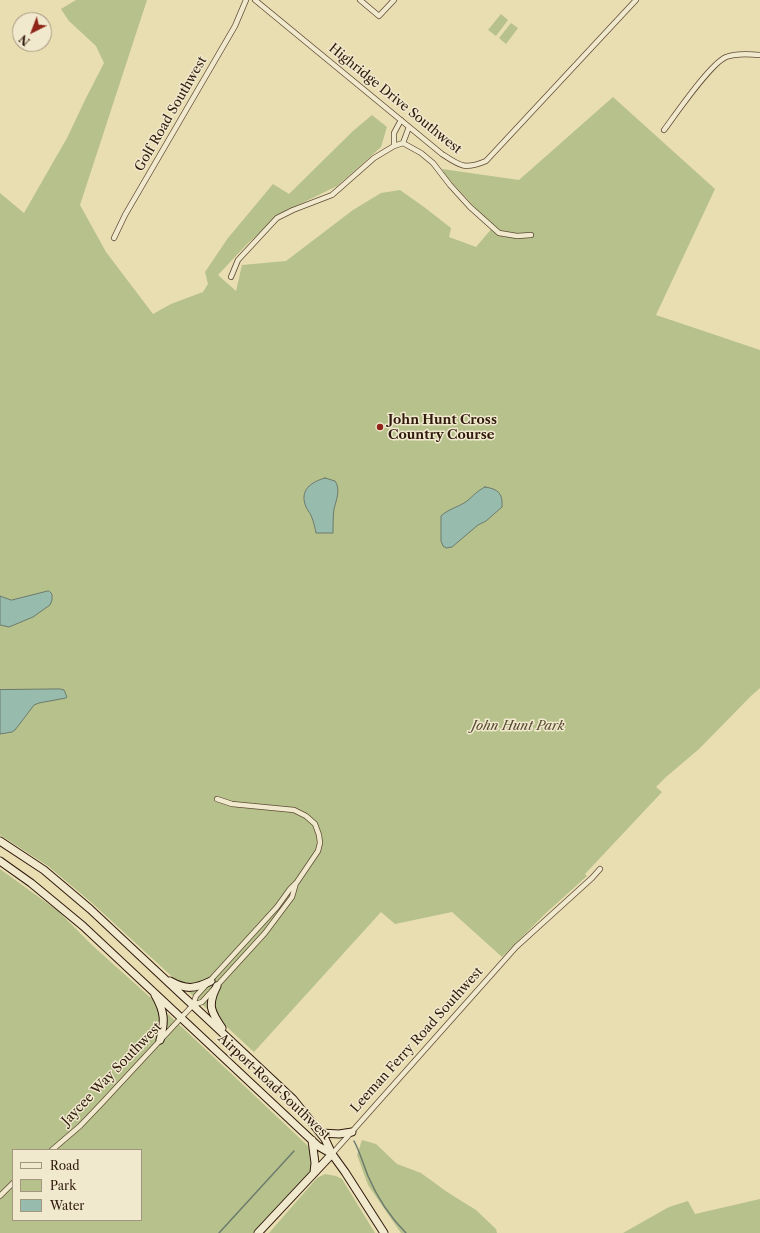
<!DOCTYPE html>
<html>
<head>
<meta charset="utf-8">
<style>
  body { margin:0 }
  #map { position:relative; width:760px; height:1233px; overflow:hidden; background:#e9ddb2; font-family:"Libre Caslon Text",serif }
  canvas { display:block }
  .legend { position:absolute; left:12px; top:1149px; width:130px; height:72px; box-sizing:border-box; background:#f1e9cd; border:1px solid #a39680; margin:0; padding:5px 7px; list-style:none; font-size:12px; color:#2f1a0d }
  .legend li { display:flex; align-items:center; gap:8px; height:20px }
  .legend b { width:20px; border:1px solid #a39680 }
  .north { position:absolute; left:12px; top:12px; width:40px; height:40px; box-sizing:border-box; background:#f1e9cd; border:1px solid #a39680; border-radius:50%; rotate:222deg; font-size:11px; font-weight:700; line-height:16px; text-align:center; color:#2f1a0d }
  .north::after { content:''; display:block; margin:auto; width:14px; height:18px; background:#8f2418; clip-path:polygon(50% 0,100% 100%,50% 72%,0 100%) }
</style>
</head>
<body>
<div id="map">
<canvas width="760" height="1233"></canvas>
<ul class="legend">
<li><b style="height:5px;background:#f1e9cd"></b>Road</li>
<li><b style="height:11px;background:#b6c18c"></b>Park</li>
<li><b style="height:11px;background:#97bcad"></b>Water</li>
</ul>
<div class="north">N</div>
</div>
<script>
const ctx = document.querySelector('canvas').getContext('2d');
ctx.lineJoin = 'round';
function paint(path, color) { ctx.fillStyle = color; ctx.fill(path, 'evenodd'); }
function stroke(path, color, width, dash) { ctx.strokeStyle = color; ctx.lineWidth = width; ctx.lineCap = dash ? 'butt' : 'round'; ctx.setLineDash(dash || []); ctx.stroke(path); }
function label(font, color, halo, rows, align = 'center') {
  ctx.font = font + ' "Libre Caslon Text",serif'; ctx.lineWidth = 3; ctx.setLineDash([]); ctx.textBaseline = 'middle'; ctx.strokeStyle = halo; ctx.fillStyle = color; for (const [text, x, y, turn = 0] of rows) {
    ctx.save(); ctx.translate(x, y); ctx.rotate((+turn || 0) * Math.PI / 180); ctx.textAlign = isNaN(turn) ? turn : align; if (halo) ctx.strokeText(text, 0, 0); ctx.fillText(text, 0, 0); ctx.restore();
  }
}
const green = new Path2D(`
  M76,0H147L80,205L106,252L153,314L171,304L203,292L208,284L205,272L228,238L273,184L289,194L353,131L372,115L387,127L381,147L362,164L337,186L294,207L275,220L248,243L218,275L236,291L242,265L286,261L353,210L381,193L400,190L424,207L451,228L449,237L476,247L493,227L447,177L442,169L519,180L613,97L715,189L656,315L760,350V688L751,696L699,749L666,777L656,787L662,792L585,874L587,876L546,913L502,957L452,912L395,924L381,912L254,1052L92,903L48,866L0,835V193L24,213L67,138L86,98L104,63L96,46L69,21L61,9Z
  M501,14L508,20L496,36L488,30Z
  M511,23L518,28L506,44L499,38Z
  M0,869L58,911L93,946L151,998L308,1146C313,1155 313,1163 309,1173L255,1233H0ZM13,1150H141V1220H13Z
  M362,1140L376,1144L397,1164L421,1173L447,1192L476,1210L496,1229L497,1233H401L368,1185L357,1155Z
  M325,1174L336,1176L342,1179L375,1233H269L317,1178Z
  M760,1199V1233H623L669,1207L688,1201L695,1214Z`);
const water = new Path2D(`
  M325,478L335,481C341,489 336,501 334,509C333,517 333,525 333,533H316C315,528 314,523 312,518C311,514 308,511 306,507C299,490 311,482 325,478Z
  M485,487C498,489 503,493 502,507L486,521L478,525L452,547L446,548L443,546L441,541V516C448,509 459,507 467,501C473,496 477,491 485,487Z
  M49,591L52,594V600L50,605L33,617L9,627L0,625V596L11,600Z
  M60,689L64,690L67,697L66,698L39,703L34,705L15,730L12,732L0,734V690Z`);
const stream = new Path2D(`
  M354,1141C360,1152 363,1164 368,1176C377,1197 390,1217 406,1233
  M219,1233L294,1151`);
const street = new Path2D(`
  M255,0L442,154C460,166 465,170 486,161L636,0
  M360,0L379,16L394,0
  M664,130C676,114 710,64 726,57C736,53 750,54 760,55
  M403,143L409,127
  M394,146V133L401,120
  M114,238L125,215L235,26L246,0
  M231,277L238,260L277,218L293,210L332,195L374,158L394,146L403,143L421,153L433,163L450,185L470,207L499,233L517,236L531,235
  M193,1005L202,1002L265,933L292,897L296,883
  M52,1150L80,1126L101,1104L193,1005L196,996L277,907L290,889L297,882L318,851L320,843L319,835L315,824L306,816L294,810L232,804L217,799
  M332,1154L516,947L592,878L600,869
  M0,1196L13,1183`);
const secondary = new Path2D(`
  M0,841L44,870L90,909L293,1099L325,1139L332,1154L345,1172L384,1233
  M0,861L31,883L83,926L318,1146L332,1154
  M170,981C186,990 195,989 211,981
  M217,986C207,1005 211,1012 222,1028
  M155,995C165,1012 165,1022 160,1040
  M321,1133L339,1134L352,1132
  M312,1140L315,1163L314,1173
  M258,1233L332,1154`);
const markers = [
  [380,427,4,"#8f2418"]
];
const streetNames = [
  ["Highridge Drive Southwest",395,99,39],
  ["Golf Road Southwest",171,114,-60],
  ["Leeman Ferry Road Southwest",417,1040,-48],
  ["Jaycee Way Southwest",112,1074,-46],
  ["Airport Road Southwest",274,1087,43]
];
const poiNames = [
  ["John Hunt Cross",388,420],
  ["Country Course",388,435]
];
const parkNames = [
  ["John Hunt Park",518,726]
];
paint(green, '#b6c18c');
paint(water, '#97bcad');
stroke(water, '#6d7b6d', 1);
stroke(stream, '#6d7b6d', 1.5);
stroke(street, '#5e4b36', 6);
stroke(secondary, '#2f1a0d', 9);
stroke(street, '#f1e9cd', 4.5);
stroke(secondary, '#f1e9cd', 7);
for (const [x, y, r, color] of markers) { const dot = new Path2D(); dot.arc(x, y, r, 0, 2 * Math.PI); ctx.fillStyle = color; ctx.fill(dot); stroke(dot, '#f1e9cd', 1.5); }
label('13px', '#2f1a0d', '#f1e9cd', streetNames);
label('bold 13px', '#2f1a0d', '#f1e9cd', poiNames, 'left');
label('italic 13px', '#584c33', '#f1e9cd', parkNames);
</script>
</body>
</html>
